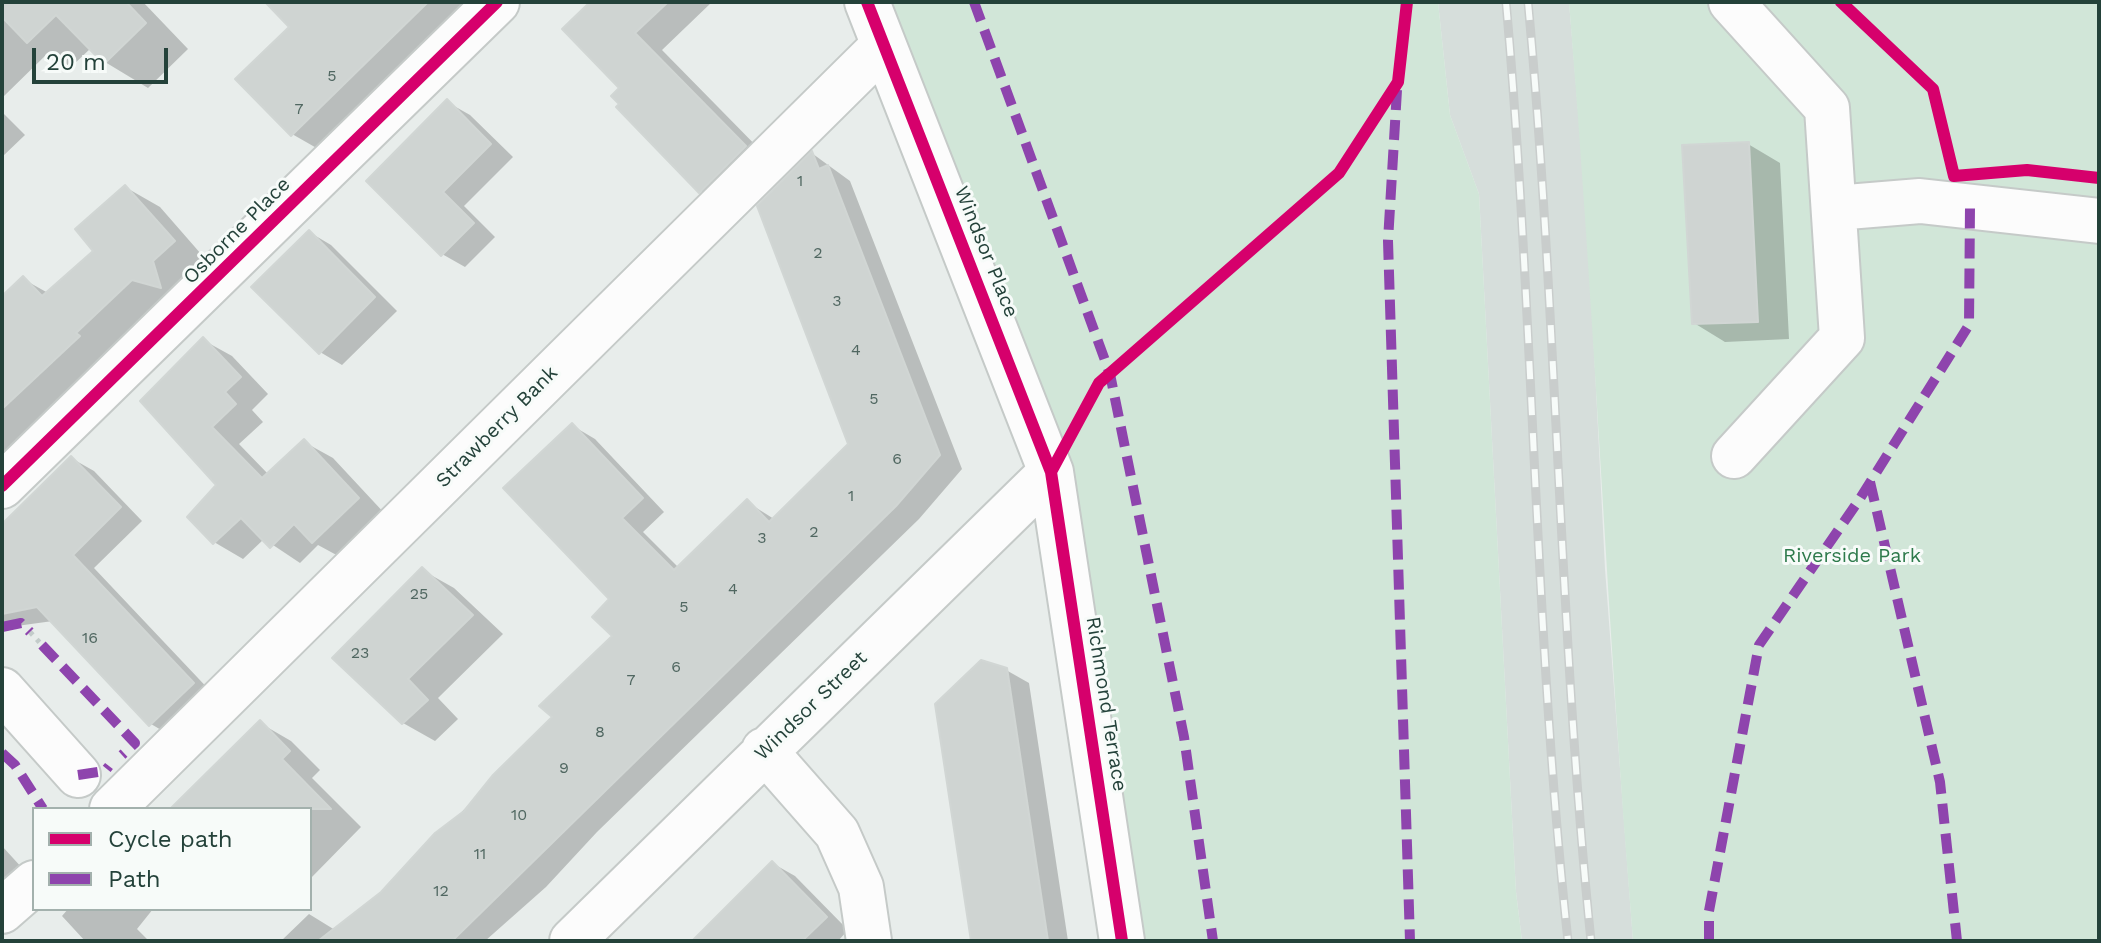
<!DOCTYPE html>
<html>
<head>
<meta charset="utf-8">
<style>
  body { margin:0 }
  #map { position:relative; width:2101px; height:943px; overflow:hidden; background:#e8edeb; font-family:"Work Sans",sans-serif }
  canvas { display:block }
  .frame { position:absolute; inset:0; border:4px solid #24423a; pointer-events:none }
  .legend { position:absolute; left:32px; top:807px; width:280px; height:104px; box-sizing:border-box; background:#f7fbf9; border:2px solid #a3b1ad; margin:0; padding:10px 14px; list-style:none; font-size:24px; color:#24423a }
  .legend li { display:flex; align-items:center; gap:16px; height:40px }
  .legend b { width:40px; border:2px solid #a3b1ad }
  .scale { position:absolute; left:32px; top:48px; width:136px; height:36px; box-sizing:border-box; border:4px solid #24423a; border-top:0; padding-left:10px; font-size:24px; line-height:28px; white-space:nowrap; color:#24423a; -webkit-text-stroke:6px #f7fbf9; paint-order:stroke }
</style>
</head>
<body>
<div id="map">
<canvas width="2101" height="943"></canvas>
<div class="frame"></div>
<ul class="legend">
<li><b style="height:10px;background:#d6006c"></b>Cycle path</li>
<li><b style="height:10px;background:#8e44ad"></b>Path</li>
</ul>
<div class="scale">20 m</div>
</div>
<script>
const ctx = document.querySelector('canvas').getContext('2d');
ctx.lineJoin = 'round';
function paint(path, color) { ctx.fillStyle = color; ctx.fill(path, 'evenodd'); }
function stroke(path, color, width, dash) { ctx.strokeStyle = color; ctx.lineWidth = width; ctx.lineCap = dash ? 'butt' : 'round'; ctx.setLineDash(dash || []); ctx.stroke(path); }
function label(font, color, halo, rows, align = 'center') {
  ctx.font = font + ' "Work Sans",sans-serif'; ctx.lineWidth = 6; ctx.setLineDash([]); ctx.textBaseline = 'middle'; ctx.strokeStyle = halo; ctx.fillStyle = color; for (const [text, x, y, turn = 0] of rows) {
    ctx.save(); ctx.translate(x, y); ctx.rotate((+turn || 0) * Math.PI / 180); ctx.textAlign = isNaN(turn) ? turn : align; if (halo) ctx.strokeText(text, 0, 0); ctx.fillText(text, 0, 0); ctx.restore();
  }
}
const built = new Path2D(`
  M1438,2H1569L1588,229L1605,569L1633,941H1522L1516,892L1479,194L1450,115Z`);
const green = new Path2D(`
  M891,2H1438L1450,115L1479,194L1516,892L1522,941H1134L1063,480Z
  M1569,2H2099V941H1633C1607,628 1595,315 1569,2ZM1683,145L1758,322L1692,324Z`);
const shadow = new Path2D(`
  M2,2H143L188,49L148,88L105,62L91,48L71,67L48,53L2,98Z
  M267,2H468L320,150L292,134V27Z
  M593,2H712L662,50L773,163L728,207L701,191L622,88Z
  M447,102L470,115L513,157L464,206L495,237L465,267L442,254L369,181Z
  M2,112L25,135L2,157Z
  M1748,144L1780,163L1789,339L1725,342L1694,323Z
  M813,154L850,181L962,469L919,519L597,832L546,887L485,941H281L309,914L335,930L387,888L555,717L615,636L612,599L573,426L595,439L664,512L643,532L679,568L747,502L774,519L851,445Z
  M125,187L160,207L208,262L2,461V299L23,279L48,293L96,251Z
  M309,232L331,245L397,311L342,365L320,352Z
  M203,340L232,356L268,394L252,410L263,422L239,444L269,475L304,442L333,458L387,516L342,558L318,545L300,563L264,539L243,559L214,542L219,485L143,401Z
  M71,458L94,471L142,521L94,568L215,696L173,737L151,724L53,621L2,628V522L7,521Z
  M422,570L454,588L503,634L438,698L458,719L435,741L403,723L335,658Z
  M1006,670L1029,683L1068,941H974Z
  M260,723L291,741L320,770L312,778L361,827L310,879V809H173Z
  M2,846L34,881L2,915Z
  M772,863L795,876L848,930L838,941H694Z
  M68,909H153L137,929L149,941H85L62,916Z`);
const building = new Path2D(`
  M2,2H126L146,23L104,64L56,15L27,43L2,17Z
  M265,2H428L291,136L235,79L289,27Z
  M590,2H668L635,33L746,146L699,193L616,107L619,104L611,96L619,88L562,29Z
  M447,99L491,144L443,192L474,223L441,256L366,181Z
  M1749,142L1758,322L1692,324L1682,145Z
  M812,151L819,169L828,165L940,455L896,506L452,941H318L381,892L435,833L464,811L493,775L552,717L539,706L612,636L592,617L609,599L503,488L572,423L643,498L622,518L674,570L747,499L769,522L848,444L757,206Z
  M125,185L175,241L153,261L161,288L132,280L76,333L80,336L2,409V296L23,276L42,296L93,251L75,229Z
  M309,230L375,297L319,354L251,287Z
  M203,337L241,377L225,392L236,404L212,427L262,478L304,439L359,498L312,543L294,524L270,548L241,518L213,544L187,517L216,485L140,401Z
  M71,456L121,507L73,555L194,683L149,726L37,607L2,614V524Z
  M422,567L473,615L408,679L428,700L402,724L332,658Z
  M981,660L1007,668L1048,941H971L935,704Z
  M260,720L290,751L282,759L331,809H170Z
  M772,861L827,917L802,941H692Z`);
const path = new Path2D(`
  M30,632L42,645`);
const minor = new Path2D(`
  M867,2L1051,472L1122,941
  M1731,2L1827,108L1842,338L1734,456
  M1835,208L1920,201L2099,221
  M2,486L497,2
  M2,690L78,775
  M764,750L837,833L861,887L869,941
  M112,809L883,46
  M2,911L34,883
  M572,941L1051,472`);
const rail = new Path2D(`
  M1506,2C1534,314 1534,629 1568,941
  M1528,2C1557,314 1559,629 1591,941`);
const quiet = new Path2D(`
  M974,2L1110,374L1184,737L1213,941
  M1397,90L1388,241L1410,941
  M1870,482L1940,782L1957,941
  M2,627L21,623L30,632
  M42,645L135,743L122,755
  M2,753L15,765L43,809
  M78,775L105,771L109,766
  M1709,941V911L1759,645L1859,500L1969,325L1970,206`);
const cycleway = new Path2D(`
  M867,2L1051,472L1122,941
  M1841,2L1933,89L1954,176L2027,170L2099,178
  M1051,472L1099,383L1339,173L1398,82L1407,2
  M2,486L497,2`);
const numberNames = [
  ["5",332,76],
  ["7",299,109],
  ["1",800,181],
  ["2",818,253],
  ["3",837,301],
  ["4",856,350],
  ["5",874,399],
  ["6",897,459],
  ["1",851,496],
  ["2",814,532],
  ["3",762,538],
  ["4",733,589],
  ["25",419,594],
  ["5",684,607],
  ["16",90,638],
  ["23",360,653],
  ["6",676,667],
  ["7",631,680],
  ["8",600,732],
  ["9",564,768],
  ["10",519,815],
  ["11",480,854],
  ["12",441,891]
];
const streetNames = [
  ["Osborne Place",237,231,-45],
  ["Windsor Place",986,252,68],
  ["Strawberry Bank",497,427,-45],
  ["Richmond Terrace",1106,704,81],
  ["Windsor Street",811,706,-44]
];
const parkNames = [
  ["Riverside Park",1852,556]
];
paint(built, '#d6dedb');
paint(green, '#d1e6d8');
paint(shadow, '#0003');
paint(building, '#cfd4d2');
stroke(building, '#d1d6d4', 2);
stroke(minor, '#c5cac8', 48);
stroke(path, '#c3ccca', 5, [4, 6]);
stroke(minor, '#fcfcfc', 44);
stroke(rail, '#c9cdcc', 9);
stroke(rail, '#f7fbf9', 6, [18]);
stroke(quiet, '#8e44ad', 10, [20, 10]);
stroke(cycleway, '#d6006c', 12);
label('16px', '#506761', null, numberNames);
label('20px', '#24423a', '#f7fbf9', streetNames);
label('20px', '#2d7a4b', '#f7fbf9', parkNames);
</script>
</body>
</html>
